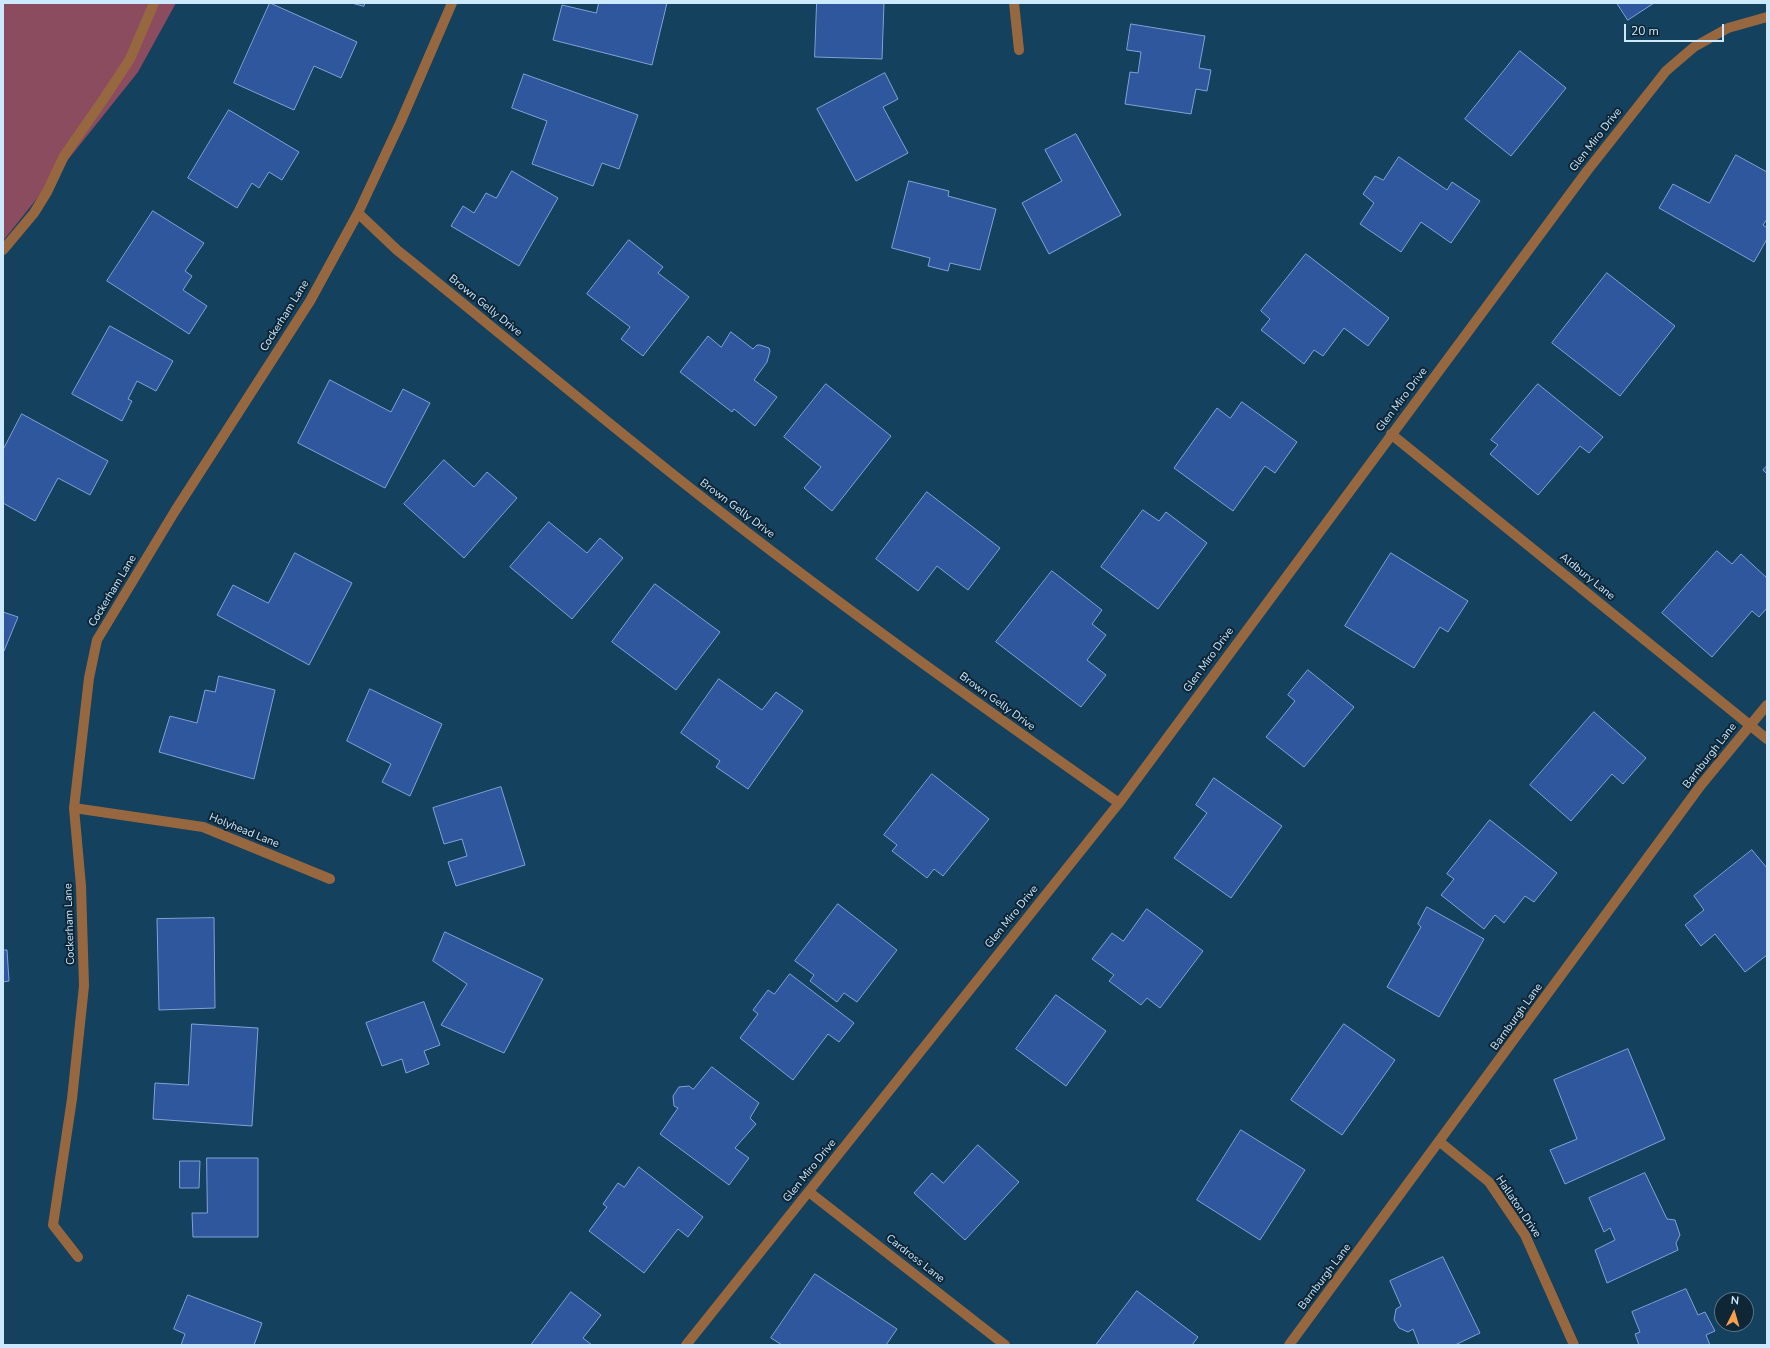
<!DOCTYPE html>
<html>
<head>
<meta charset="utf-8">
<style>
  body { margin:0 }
  #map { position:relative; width:1770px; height:1348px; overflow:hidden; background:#14415d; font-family:"Nunito Sans",sans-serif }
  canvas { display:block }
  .frame { position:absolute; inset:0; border:4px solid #cce9ff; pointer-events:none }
  .north { position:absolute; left:1714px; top:1292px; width:40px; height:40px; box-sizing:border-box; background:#0e2636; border:1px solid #5a7486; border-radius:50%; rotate:5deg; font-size:11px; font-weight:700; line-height:16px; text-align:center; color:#cce9ff }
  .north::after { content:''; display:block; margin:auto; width:14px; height:18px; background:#f9a04d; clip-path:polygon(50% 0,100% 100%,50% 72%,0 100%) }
  .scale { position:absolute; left:1624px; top:24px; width:100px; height:18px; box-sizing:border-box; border:2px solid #cce9ff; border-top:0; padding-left:5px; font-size:12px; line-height:14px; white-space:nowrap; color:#cce9ff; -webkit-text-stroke:3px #0e2636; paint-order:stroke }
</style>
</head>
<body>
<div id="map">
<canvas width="1770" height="1348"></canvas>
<div class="frame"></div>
<div class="north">N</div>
<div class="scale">20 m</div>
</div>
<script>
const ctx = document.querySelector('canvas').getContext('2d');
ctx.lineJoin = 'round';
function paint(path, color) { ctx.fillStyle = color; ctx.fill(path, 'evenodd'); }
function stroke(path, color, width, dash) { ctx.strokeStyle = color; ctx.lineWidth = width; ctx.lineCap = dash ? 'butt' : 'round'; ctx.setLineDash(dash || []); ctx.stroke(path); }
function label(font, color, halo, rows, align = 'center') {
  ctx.font = font + ' "Nunito Sans",sans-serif'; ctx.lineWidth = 4; ctx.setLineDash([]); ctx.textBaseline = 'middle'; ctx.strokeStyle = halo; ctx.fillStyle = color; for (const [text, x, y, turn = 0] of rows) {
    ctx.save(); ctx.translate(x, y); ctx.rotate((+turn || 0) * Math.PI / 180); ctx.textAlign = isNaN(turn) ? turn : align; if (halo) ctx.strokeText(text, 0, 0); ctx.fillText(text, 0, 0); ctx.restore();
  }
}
const green = new Path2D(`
  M3,3H176L138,72L3,241Z`);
const building = new Path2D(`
  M270,3L357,42L341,78L314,66L294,110L234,83Z
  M352,3H365L364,6Z
  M599,3H667L652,65L553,40L562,5L596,13Z
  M817,3H884L882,59L815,57Z
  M1617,3H1654L1628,20Z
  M1131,24L1205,36L1199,68L1211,70L1207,91L1196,89L1191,114L1125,104L1130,72L1138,73L1141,52L1127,50Z
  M1520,51L1566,88L1511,156L1465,119Z
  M885,73L898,99L883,107L908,153L856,181L817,109Z
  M524,74L638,115L619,169L602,163L593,186L532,164L547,121L512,108Z
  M229,110L299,152L282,180L269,172L259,188L252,183L237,208L188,178Z
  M1076,134L1121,215L1049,254L1022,203L1062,181L1045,150Z
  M1736,155L1767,172V219L1763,225L1767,228V239L1754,262L1659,208L1673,184L1709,203Z
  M1399,157L1447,190L1452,182L1480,201L1451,243L1421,222L1401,252L1360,224L1374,203L1363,194L1375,176L1383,180Z
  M512,171L558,198L519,266L451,226L463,206L474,213L486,193L496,198Z
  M909,181L949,191L948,196L996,209L980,270L950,263L948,271L928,266L930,258L892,248Z
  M153,211L204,243L185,271L192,276L183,290L207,306L189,334L107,281Z
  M629,240L663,267L658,273L689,297L643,356L621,339L630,327L587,294Z
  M1306,254L1389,318L1368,346L1344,328L1323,356L1314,350L1304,364L1261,330L1270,319L1261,311Z
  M1607,273L1675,326L1620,396L1552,343Z
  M110,326L173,361L156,391L137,381L128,399L132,401L122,421L72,394Z
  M731,332L753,349L757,345H760L769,348L770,351L767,362L754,380L777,397L755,426L734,409L732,412L680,372L708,336L721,347Z
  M330,380L391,412L403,389L430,403L385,488L298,443Z
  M826,384L891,436L832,511L804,488L821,467L784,437Z
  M1538,384L1603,437L1589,453L1580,446L1538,495L1490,454L1498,445L1491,440Z
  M1242,402L1297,442L1275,473L1265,466L1233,511L1174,468L1217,408L1230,418Z
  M22,414L108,461L90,495L58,478L35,521L3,503V450Z
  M444,460L474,487L487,472L517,498L464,558L404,504Z
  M1767,466V474L1763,470Z
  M927,492L1000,548L968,590L937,566L918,591L876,559Z
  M1143,510L1159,521L1166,512L1207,543L1158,609L1101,567Z
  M549,522L587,553L600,538L623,558L572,619L510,567Z
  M1717,551L1732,564L1741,554L1767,578V608L1759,617L1752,611L1712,657L1662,613Z
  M295,553L352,583L309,665L217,615L233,585L268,603Z
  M1391,553L1468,601L1448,632L1440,627L1414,668L1345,626Z
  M1052,571L1102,610L1092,624L1106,635L1087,660L1106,675L1081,707L996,642Z
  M655,584L720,632L676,690L612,642Z
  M3,612L18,617L4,651L3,650Z
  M1308,670L1354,707L1304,767L1266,737L1295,701L1288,695Z
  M219,676L275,690L254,779L159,752L170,716L197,723L205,690L215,692Z
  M719,679L762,710L776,692L803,711L748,789L716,767L720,761L681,733Z
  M370,689L442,724L410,796L382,782L391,764L347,741Z
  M1594,712L1646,758L1623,784L1612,774L1571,821L1530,785Z
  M932,774L989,819L943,876L934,869L927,878L892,851L897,845L884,835Z
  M1214,778L1282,826L1231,898L1174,858L1207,813L1196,805Z
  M501,787L525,865L456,886L448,862L467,856L462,839L444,844L433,808Z
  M1490,820L1557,873L1534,902L1525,896L1504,923L1495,915L1484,929L1441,895L1454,879L1447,874Z
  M1752,850L1767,868V955L1745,972L1715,934L1701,946L1685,925L1704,910L1694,896Z
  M838,904L897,950L857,1002L844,993L837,1002L810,981L814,975L795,961Z
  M1427,907L1484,939L1439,1017L1387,987L1421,927L1418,924Z
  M1147,909L1203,951L1160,1008L1147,998L1141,1005L1109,981L1114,975L1092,959L1112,933L1123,941Z
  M214,918L215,1008L159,1010L157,919Z
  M445,932L543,979L504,1053L441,1025L467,984L433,961Z
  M3,950H7L9,981L3,982Z
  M790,974L854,1023L839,1042L828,1034L793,1080L740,1038L758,1014L753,1010L768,990L774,994Z
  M1056,995L1106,1031L1066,1086L1016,1049Z
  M424,1002L440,1045L424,1051L429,1064L406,1073L402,1059L382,1066L366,1023Z
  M192,1024L258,1028L252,1126L153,1119L155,1083L188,1085Z
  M1344,1024L1395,1060L1342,1135L1291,1100Z
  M1628,1049L1665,1139L1565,1184L1550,1150L1577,1139L1554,1080Z
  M712,1067L759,1103L750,1118L756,1124L735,1148L749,1158L729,1185L660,1134L678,1108L674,1106L673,1096L679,1087L689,1086L693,1089Z
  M1241,1130L1305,1170L1260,1240L1197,1200Z
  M978,1145L1019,1182L965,1240L914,1193L932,1173L943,1183Z
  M207,1158H258V1237H193L192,1213H207Z
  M180,1161H200L199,1188H180Z
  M639,1167L703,1217L688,1237L678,1229L644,1273L589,1231L607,1207L603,1204L618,1183L624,1187Z
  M1645,1173L1667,1219L1675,1220L1680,1235L1676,1243L1678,1250L1607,1283L1595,1250L1615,1240L1610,1228L1604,1232L1589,1198Z
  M1443,1257L1480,1333L1455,1345H1419L1413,1329L1408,1332L1399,1328L1394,1320L1396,1309L1401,1306L1390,1281Z
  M815,1274L897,1329L886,1345H782L771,1338Z
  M1686,1289L1698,1315L1705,1312L1715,1331L1706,1335L1710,1345H1639L1635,1334L1640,1332L1632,1312Z
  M1137,1291L1198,1337L1192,1345H1096Z
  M571,1292L601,1315L583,1338L592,1345H531Z
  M188,1295L262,1323L254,1345H181L185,1334L174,1329Z`);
const service = new Path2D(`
  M3,250L34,213L47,192L64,156L105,97L130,59L154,3`);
const minor = new Path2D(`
  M1014,3L1019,50
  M358,213L397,250C498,331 597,415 699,495C835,602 977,703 1119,803
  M1391,434L1767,739
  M74,808L203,827L330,879
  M1440,1142L1489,1182L1525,1235L1574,1345
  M809,1192L1005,1345
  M78,1257L53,1225L72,1099L84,986L81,886L74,808L89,678L97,640L175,511L310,301L358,213L401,121L452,3
  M686,1345L1119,803L1587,171L1666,71L1694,47L1728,28L1767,17
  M1289,1345L1701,785L1767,705`);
const streetNames = [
  ["Glen Miro Drive",1596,140,-52],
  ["Brown Gelly Drive",485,306,39],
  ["Cockerham Lane",285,316,-58],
  ["Glen Miro Drive",1402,400,-53],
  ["Brown Gelly Drive",737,509,37],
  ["Aldbury Lane",1587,577,39],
  ["Cockerham Lane",113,591,-59],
  ["Glen Miro Drive",1209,660,-54],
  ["Brown Gelly Drive",997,702,36],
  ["Barnburgh Lane",1710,756,-52],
  ["Holyhead Lane",244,831,22],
  ["Glen Miro Drive",1012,917,-51],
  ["Cockerham Lane",70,924,-92],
  ["Barnburgh Lane",1517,1017,-54],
  ["Glen Miro Drive",810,1171,-51],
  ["Hallaton Drive",1518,1207,56],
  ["Cardross Lane",915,1259,38],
  ["Barnburgh Lane",1325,1277,-53]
];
paint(green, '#8b4c60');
paint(building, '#2f579d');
stroke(building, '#82a1d7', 1);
stroke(service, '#976840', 10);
stroke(minor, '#976840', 10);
label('11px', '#cce9ff', '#0e2636', streetNames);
</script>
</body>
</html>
